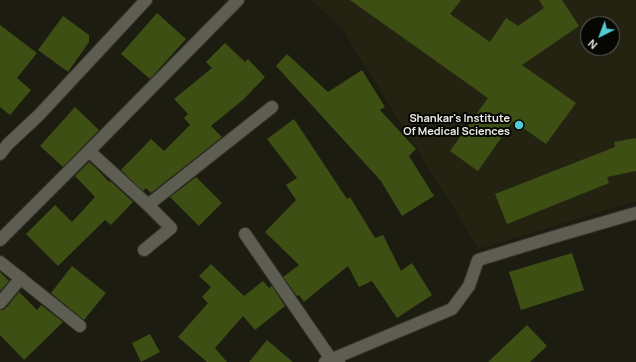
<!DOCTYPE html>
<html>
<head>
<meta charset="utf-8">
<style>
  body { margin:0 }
  #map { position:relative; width:636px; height:362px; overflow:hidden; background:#1c1c11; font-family:Manrope,sans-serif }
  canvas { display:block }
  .north { position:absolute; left:580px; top:16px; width:40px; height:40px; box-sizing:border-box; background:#060603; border:1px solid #62615d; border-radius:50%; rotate:222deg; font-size:11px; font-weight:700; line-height:16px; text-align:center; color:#ebeae3 }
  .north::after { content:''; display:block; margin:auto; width:14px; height:18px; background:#52cbd9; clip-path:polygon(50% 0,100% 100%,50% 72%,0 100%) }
</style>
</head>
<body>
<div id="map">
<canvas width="636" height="362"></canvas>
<div class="north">N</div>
</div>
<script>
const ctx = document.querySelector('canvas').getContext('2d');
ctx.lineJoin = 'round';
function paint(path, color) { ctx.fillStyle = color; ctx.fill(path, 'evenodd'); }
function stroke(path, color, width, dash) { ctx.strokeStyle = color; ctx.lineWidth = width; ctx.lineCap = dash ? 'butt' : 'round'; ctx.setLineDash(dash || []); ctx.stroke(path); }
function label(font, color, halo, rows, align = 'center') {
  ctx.font = font + ' Manrope,sans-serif'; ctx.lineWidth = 4; ctx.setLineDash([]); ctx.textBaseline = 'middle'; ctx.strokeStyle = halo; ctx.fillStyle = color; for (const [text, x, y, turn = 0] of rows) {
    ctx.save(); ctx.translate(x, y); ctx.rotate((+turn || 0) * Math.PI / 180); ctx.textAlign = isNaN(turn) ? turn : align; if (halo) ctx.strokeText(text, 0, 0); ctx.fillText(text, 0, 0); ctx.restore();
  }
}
const built = new Path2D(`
  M312,0H636V201L479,249L342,29ZM588,24H612V48H588Z`);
const building = new Path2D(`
  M350,0H461L450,14L490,42L506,18L518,26L544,8L539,0H562L579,26L522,65L576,103L546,144L513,121L478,171L450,151L488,98Z
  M157,13L186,39L150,79L121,54Z
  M63,16L89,35V42L68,72L38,50Z
  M0,25L37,53L17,78L31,90L10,115L0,107Z
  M225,43L245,62L248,59L265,77L244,99L211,126L222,137L151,193L146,188L143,191L121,170L151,139L164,151L190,125L184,118L188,114L174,99L212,68L206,62Z
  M287,54L328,92L362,70L385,107L380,110L416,149L409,156L434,196L402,216L381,181L276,66Z
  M75,107L99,130L63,167L40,146Z
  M294,119L347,199L350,197L375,238L383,235L401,271L412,263L432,295L397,318L372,281L359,287L348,266L304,302L299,295L297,296L283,277L299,265L265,232L296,200L286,185L297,178L267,139Z
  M636,138V171L607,177L609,183L507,224L495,194L615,147L614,142Z
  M89,162L96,168L109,182L110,181L133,202L111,225L105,220L58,266L26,234L55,205L72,222L95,197L75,176Z
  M196,177L222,203L199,226L170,197Z
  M572,253L584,290L521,310L509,272Z
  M211,264L244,296L263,281L269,288L272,286L285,306L255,330L243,316L215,348L227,362H207L178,337L208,303L202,297L211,287L199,276Z
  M72,266L106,293L84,320L51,293Z
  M0,272L9,281L0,291Z
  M19,292L37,310L41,305L63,322L24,360L0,335V310H3L6,308Z
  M527,325L547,346L530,362H488Z
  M150,334L160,352L141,362L132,343Z
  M267,340L293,362H249Z`);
const street = new Path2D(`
  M89,151L148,205L171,228L144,250
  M0,154L8,144L39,115L146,0
  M148,205L272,107
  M245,234L331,359L339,361
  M0,240L89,151L238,0
  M0,262L80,326
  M0,303L21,278
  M325,362L452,309L469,286L478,260L550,238L636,213`);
const markers = [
  [519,125,5,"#52cbd9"]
];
const poiNames = [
  ["Shankar's Institute",510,119],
  ["Of Medical Sciences",510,132]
];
paint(built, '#242312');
paint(building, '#3e4f14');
stroke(street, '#35342e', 14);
stroke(street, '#5e5d51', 12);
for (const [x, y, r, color] of markers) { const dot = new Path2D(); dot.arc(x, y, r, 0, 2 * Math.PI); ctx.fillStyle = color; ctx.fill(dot); stroke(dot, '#060603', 1.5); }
label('bold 11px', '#ebeae3', '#060603', poiNames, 'right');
</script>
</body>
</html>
